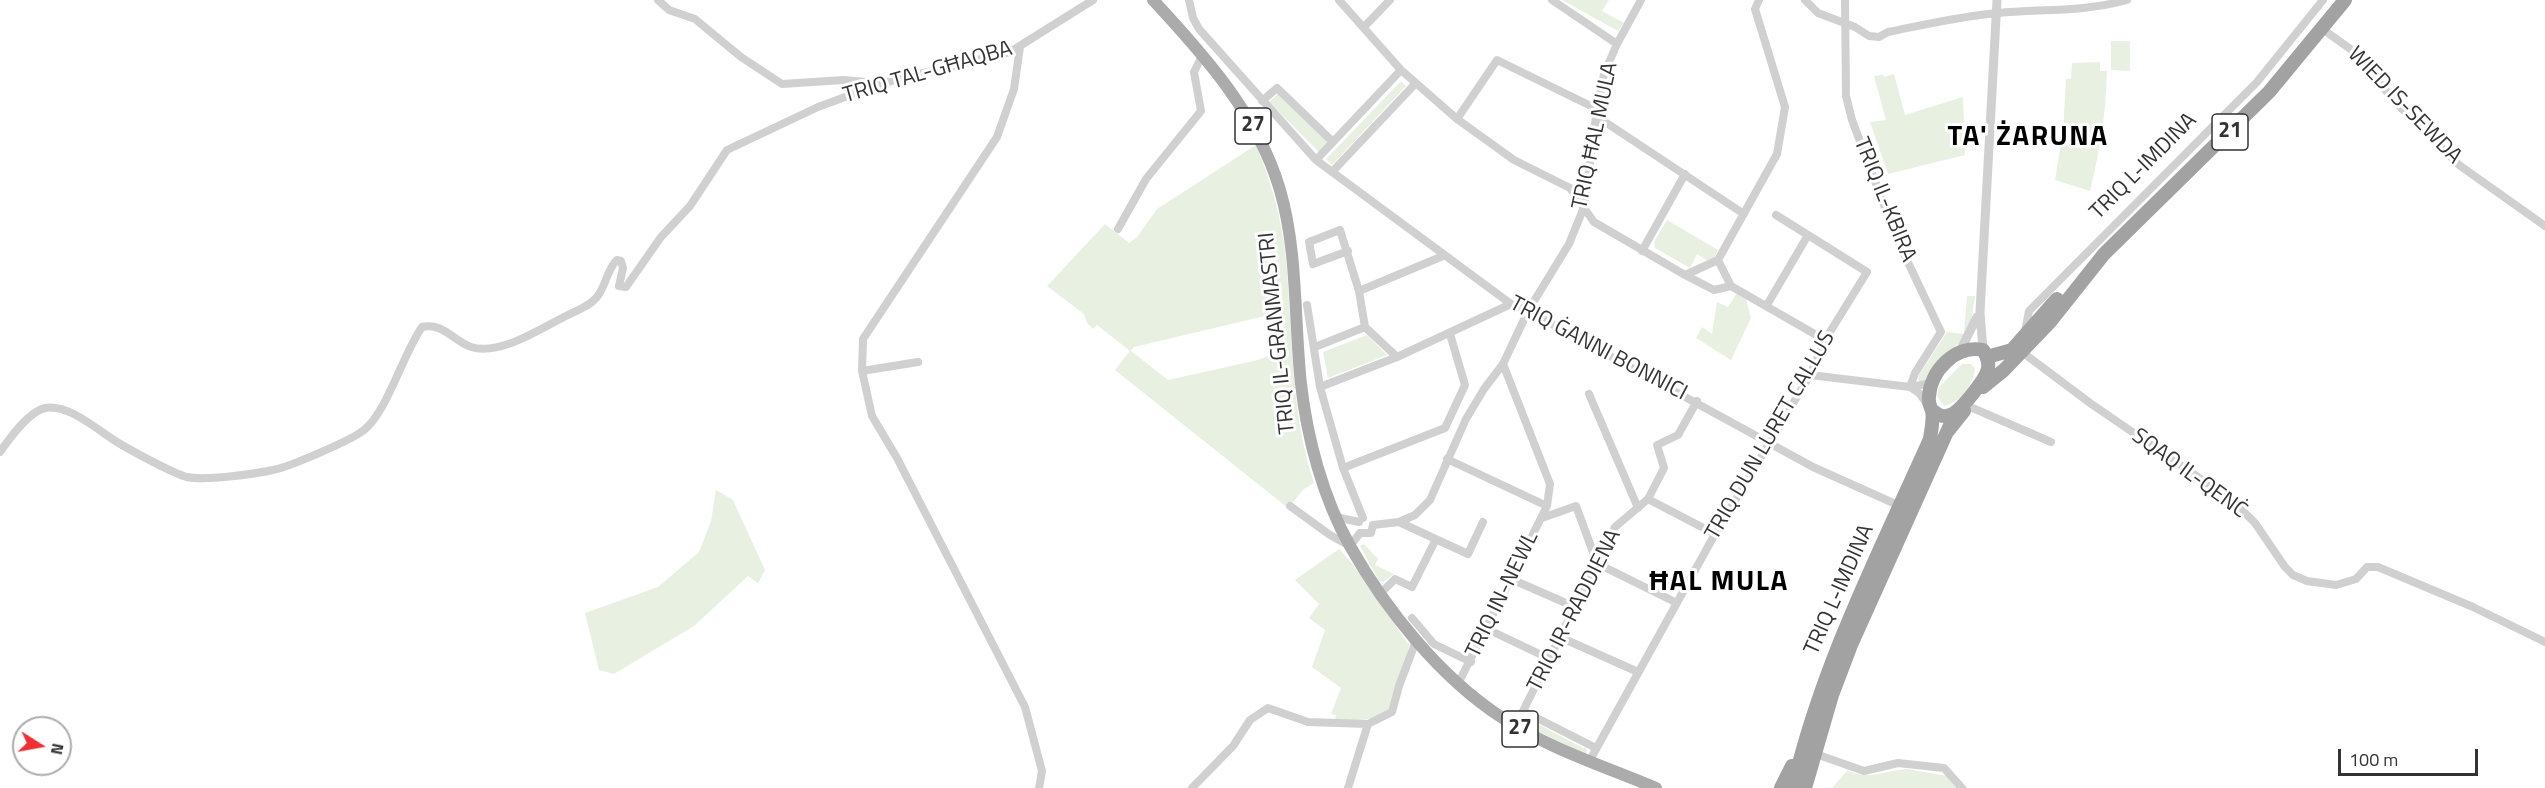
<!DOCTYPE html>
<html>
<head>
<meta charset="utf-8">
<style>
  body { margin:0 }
  #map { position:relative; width:2545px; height:788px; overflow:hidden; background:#fff; font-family:"Titillium Web",sans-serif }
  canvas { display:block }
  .north { position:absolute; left:12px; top:716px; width:60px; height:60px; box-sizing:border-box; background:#fff; border:2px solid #adadad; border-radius:50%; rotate:101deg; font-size:16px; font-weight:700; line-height:24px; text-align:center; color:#333 }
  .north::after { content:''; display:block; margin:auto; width:21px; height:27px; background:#ef3033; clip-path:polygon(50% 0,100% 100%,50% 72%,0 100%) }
  .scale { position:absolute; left:2338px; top:749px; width:140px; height:27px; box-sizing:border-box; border:3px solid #333; border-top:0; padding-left:8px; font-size:18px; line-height:21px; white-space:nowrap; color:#333; -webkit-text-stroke:4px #fff; paint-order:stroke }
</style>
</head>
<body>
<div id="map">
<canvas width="2545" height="788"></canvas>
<div class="north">N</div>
<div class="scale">100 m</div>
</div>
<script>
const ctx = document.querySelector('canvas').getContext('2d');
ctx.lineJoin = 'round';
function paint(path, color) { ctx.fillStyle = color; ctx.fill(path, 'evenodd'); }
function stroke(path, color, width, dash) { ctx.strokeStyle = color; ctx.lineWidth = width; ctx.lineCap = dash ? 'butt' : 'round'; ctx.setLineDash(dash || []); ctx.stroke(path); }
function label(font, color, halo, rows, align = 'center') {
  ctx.font = font + ' "Titillium Web",sans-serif'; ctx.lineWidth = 6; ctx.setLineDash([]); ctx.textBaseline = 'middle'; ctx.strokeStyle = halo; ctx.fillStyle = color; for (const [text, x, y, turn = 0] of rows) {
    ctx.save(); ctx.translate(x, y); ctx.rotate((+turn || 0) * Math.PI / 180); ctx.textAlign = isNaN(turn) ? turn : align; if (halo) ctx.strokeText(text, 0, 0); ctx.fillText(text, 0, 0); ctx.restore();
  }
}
const green = new Path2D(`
  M1562,0H1609L1602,11L1624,23L1618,31Z
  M2111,41H2130V71L2111,70Z
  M2100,62V71H2107C2106,114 2100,150 2090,191L2055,180L2063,132L2066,79H2071L2072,63Z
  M1894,74L1905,115L1963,97L1965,155L1888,174L1870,122L1886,120L1874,76L1883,75L1884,77Z
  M1401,81L1406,86L1332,165L1326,159Z
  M1279,93L1328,142L1319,152L1269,102Z
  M1256,145C1271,181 1282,220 1286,260C1293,335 1290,411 1314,483L1304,489L1288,508L1115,370L1130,351L1097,325L1093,329L1087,323L1084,314L1047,286L1105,224L1129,243L1137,237L1157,209ZM1282,312L1285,349L1258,360L1168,380L1131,351L1134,347Z
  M1667,220L1718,250L1714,258L1708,261L1697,254L1690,268L1655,248L1654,242Z
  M1737,293L1746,299L1751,318L1731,360L1696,338L1702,327L1712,334L1717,302L1728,307Z
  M1967,296H1975L1969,334L1938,362L1925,380L1920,382L1918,379L1919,375L1947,332L1964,334Z
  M1367,335L1387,355L1328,378L1323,352Z
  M1962,364H1971L1975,369C1973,385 1960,403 1944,406L1937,396L1939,387Z
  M716,490L733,500L765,570L758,583L748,576L694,626L614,674L599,670L585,613L658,587L699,552L711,521Z
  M1364,544L1378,559L1375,565L1394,574L1383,582L1379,581L1360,546Z
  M1339,549L1351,562L1409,645C1406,660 1398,703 1386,712C1371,722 1352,720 1335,721L1336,715L1331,714L1341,688L1312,667L1325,630L1309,618L1319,604L1295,580Z
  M1525,717L1583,748L1586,747L1587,753L1583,754L1522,723Z
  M1907,769L1947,776L1957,788H1832L1847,771C1873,780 1881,771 1907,769Z`);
const minor = new Path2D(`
  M658,0L669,10L695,19L741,57L782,84L843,80L878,83
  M1189,0L1193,18L1199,29L1316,160L1511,304L1528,311L1813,467L1900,506
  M1339,0L1401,70L1457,119L1514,160L1570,188L1594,222L1685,275L1718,260L1731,286L1825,340
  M1552,0L1617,44
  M1805,0L1818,13L1855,27L1869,36L1879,37L1888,32C1924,25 1961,16 1998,13C2040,9 2085,12 2127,0
  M1845,0L1846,96L1852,120L1896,237L1941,332L1915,373L1910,387
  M1364,27L1390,0
  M2321,28L2356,53L2395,102L2459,165L2545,226
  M1020,47L1014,89L997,137L863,339L862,371L872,416L897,458L1025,707L1042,771L1039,788
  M1262,101L1277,88L1333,142
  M1596,116L1744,214
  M1457,119L1497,60L1597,109
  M1316,160L1401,70
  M1332,172L1415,84
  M1118,229L1146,179L1201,111L1194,72L1202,56
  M1348,251L1313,264L1309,242L1340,230L1359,291L1365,327L1397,357
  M1642,251L1685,174
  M1718,260L1777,154L1785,107L1755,9L1759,0
  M1685,275L1714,290L1731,286
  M1359,291L1443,256
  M1307,305L1320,387L1343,468L1363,518
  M1767,305L1808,235
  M2025,331L2029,311L2257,82L2323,0
  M1315,347L1365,327
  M2022,352L2090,403L2233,501L2255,523L2285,567L2293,575L2307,581L2336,585L2356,579L2367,567H2378L2473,607L2545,642
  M862,371L918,362
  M1810,375L1910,387L1932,383
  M1320,387L1397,357L1511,304
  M1910,387L1919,393L1928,405
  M1589,394L1638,508
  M1968,406L2051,442
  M0,452C9,439 28,412 45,408C68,403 99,431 117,442C130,450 174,474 187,477C205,481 254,474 273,470C289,467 352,440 364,430C387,412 403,354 422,327C443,322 453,341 471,347C499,356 538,330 562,318C574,311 588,308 597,297C606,286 607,269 617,260L621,261L623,268L619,286L626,287L661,237L690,206L727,150L818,107L883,83L1010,52L1093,0
  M1447,459L1547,506
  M1343,468L1445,428L1465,385L1450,334
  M1648,499L1715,534
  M1290,506L1330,535L1350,546L1360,533
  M1336,517L1359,522
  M1542,518L1576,506L1593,552
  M1399,522L1468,554L1483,522
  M1373,525L1399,522L1415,515L1430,500L1466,419L1484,389L1503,364L1528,311L1569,244L1584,207L1597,109L1604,74L1617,44L1641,0
  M1360,533H1371L1373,525
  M1596,563L1677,603
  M1511,579L1575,607
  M1381,593L1395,579L1412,587L1436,539
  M1412,618L1434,644L1471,662
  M1487,629L1550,659
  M1562,638L1638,672
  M1458,684L1547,506L1550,484L1503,364
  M1596,748L1523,711L1615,527L1648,499L1664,468L1657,445L1678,435L1697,401
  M1813,753L1864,771L1898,763L1944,768L1962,788
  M1590,760L1715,534L1810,375L1825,340L1867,272L1776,215
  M1192,788L1233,746L1250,720L1268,708L1308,722L1368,724L1392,712L1399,686L1416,641
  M1348,788L1368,724`);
const tertiary = new Path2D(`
  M1983,350L1980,312L1997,0
  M1960,351L1977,317`);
const primary = new Path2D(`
  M1153,0C1205,56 1258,115 1280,190C1298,252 1294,320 1301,384C1307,438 1323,498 1350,546C1386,610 1440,677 1501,717C1549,749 1604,766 1656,788`);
const trunk = new Path2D(`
  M1987,357L2012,350L2057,299
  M1983,387L2004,370L2050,322L2104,254L2269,92L2345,0
  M1948,431L1964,411
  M1781,788L1792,766
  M1793,788C1821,666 1879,553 1930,439C1931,431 1934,418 1932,411C1930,405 1928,403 1929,397C1930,371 1956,344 1983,350C1987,356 1989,361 1988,368C1987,378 1960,412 1950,415C1943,418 1938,415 1933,411
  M1805,788L1832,695L1851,645L1951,423`);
const shields = [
  [1253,126,36],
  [2230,132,36],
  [1520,729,36]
];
const shieldNames = [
  ["27",1253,126],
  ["21",2230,132],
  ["27",1520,729]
];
const streetNames = [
  ["TRIQ TAL-GĦAQBA",928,73,-16],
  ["WIED IS-SEWDA",2404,106,46],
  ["TRIQ ĦAL MULA",1596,136,-78],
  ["TRIQ L-IMDINA",2144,167,-45],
  ["TRIQ IL-KBIRA",1884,200,68],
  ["TRIQ IL-GRANMASTRI",1278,333,-96],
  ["TRIQ ĠANNI BONNICI",1598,349,28],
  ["TRIQ DUN LURET CALLUS",1771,436,-60],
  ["SQAQ IL-QENĊ",2189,474,36],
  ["TRIQ L-IMDINA",1840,590,-66],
  ["TRIQ IN-NEWL",1503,595,-64],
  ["TRIQ IR-RADDIENA",1575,611,-63]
];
const districtNames = [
  ["TA' ŻARUNA",2028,138],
  ["ĦAL MULA",1719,583]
];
paint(green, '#e8f0e1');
stroke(minor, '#d0d0d0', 8);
stroke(tertiary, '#d0d0d0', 9);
stroke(primary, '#ababab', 12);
stroke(trunk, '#a2a2a2', 14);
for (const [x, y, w] of shields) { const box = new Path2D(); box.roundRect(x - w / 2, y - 18, w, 36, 4.5); ctx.fillStyle = '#fff'; ctx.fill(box); stroke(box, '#333', 1.5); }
label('bold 21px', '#333', null, shieldNames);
label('22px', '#333', '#fff', streetNames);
ctx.letterSpacing = '1.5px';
label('bold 28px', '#000', '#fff', districtNames);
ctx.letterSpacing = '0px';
</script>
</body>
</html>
